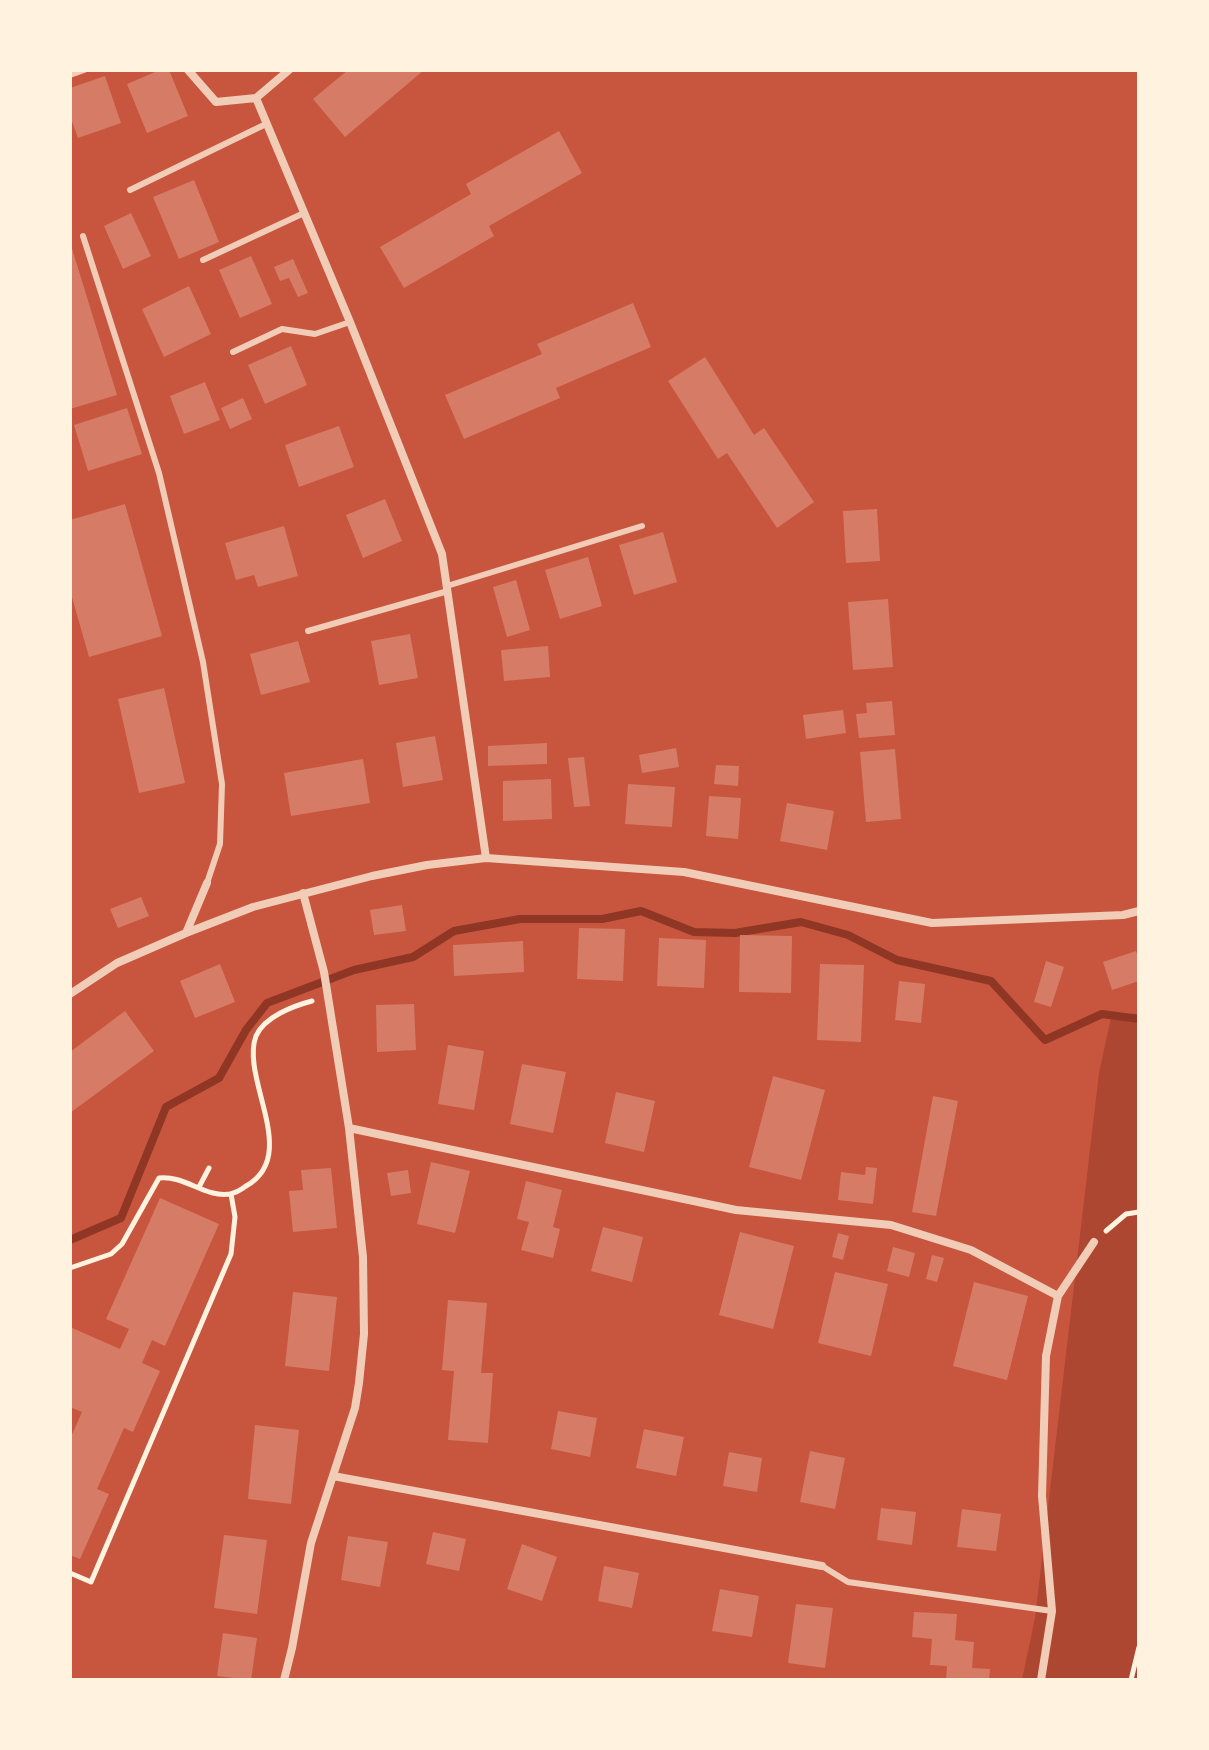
<!DOCTYPE html>
<html>
<head>
<meta charset="utf-8">
<style>
  body { margin:0 }
  #map { position:relative; width:1209px; height:1750px; overflow:hidden; background:#c8553d; font-family:"Fira Sans",sans-serif }
  canvas { display:block }
  .frame { position:absolute; inset:0; border:72px solid #fff3e0; pointer-events:none }
</style>
</head>
<body>
<div id="map">
<canvas width="1209" height="1750"></canvas>
<div class="frame"></div>
</div>
<script>
const ctx = document.querySelector('canvas').getContext('2d');
ctx.lineJoin = 'round';
function paint(path, color) { ctx.fillStyle = color; ctx.fill(path, 'evenodd'); }
function stroke(path, color, width, dash) { ctx.strokeStyle = color; ctx.lineWidth = width; ctx.lineCap = dash ? 'butt' : 'round'; ctx.setLineDash(dash || []); ctx.stroke(path); }
const green = new Path2D(`
  M1112,1013L1139,1014V1680H1022L1035,1618L1099,1073Z`);
const stream = new Path2D(`
  M70,1240L121,1218L166,1107L219,1078L246,1030L267,1003L354,970L413,957L454,931L520,919H602L641,911L694,932L735,933L801,922L848,935L897,960L991,981L1045,1040L1102,1014L1139,1019`);
const building = new Path2D(`
  M160,70H169L188,116L147,133L127,84Z
  M348,70H424L345,137L313,99Z
  M105,76L121,123L78,138L70,116V88Z
  M559,131L582,173L489,226L494,236L404,288L380,247L471,194L466,184Z
  M194,180L219,242L179,259L153,197Z
  M131,213L151,256L123,269L104,226Z
  M70,242L117,395L70,409Z
  M251,256L272,304L240,318L219,270Z
  M293,259L308,293L298,297L289,278L280,281L274,267Z
  M189,286L211,334L164,357L142,309Z
  M633,303L651,347L556,388L560,398L464,439L445,395L542,354L537,344Z
  M291,346L307,385L265,404L248,365Z
  M705,357L754,435L764,428L814,502L777,528L727,453L718,459L668,381Z
  M205,382L220,420L184,434L170,396Z
  M243,398L252,419L230,429L221,408Z
  M127,408L142,454L88,471L74,425Z
  M339,426L354,467L299,487L285,445Z
  M385,499L402,541L363,558L346,515Z
  M125,504L162,636L89,657L70,590V520Z
  M877,509L880,561L846,563L843,511Z
  M284,526L298,576L258,587L254,575L236,580L225,543Z
  M663,532L677,582L634,595L619,545Z
  M588,557L602,606L560,619L545,570Z
  M516,580L530,630L507,637L493,587Z
  M888,599L893,667L853,670L848,602Z
  M410,634L418,678L379,685L371,641Z
  M298,641L310,682L261,695L250,654Z
  M548,646L550,677L504,681L501,650Z
  M164,688L185,783L139,793L118,699Z
  M892,701L895,735L859,738L856,714L867,713L866,703Z
  M843,710L846,733L806,739L803,715Z
  M435,736L443,780L403,787L396,743Z
  M547,743V764L488,766V746Z
  M676,748L679,767L642,773L639,755Z
  M895,749L901,819L866,822L860,752Z
  M584,757L590,806L574,807L568,758Z
  M363,759L370,803L291,816L284,773Z
  M716,765L739,766L738,786L714,784Z
  M551,779L552,819L503,821V781Z
  M628,784L675,787L672,827L625,824Z
  M709,796L741,798L738,839L706,836Z
  M787,803L834,811L827,850L780,841Z
  M141,897L149,916L118,928L110,909Z
  M402,905L406,931L374,935L370,910Z
  M579,928L625,929L623,981L577,979Z
  M740,935L792,936L791,993L739,992Z
  M659,938L706,940L704,988L657,986Z
  M523,941L524,972L454,976L453,945Z
  M1136,951L1139,960V981L1112,990L1103,962Z
  M1046,961L1064,967L1051,1007L1034,1002Z
  M220,964L235,1002L195,1018L180,981Z
  M820,964L864,965L861,1042L817,1040Z
  M899,981L925,984L921,1023L895,1020Z
  M414,1004L416,1050L377,1052L376,1005Z
  M125,1011L154,1051L70,1113V1052Z
  M448,1045L484,1051L474,1110L438,1104Z
  M522,1064L566,1072L553,1133L510,1124Z
  M773,1076L825,1090L801,1180L749,1167Z
  M616,1092L655,1101L644,1152L605,1143Z
  M933,1096L958,1101L936,1216L912,1212Z
  M431,1162L470,1171L455,1233L417,1224Z
  M866,1167L877,1168L873,1204L838,1200L841,1172L865,1175Z
  M331,1168L337,1228L293,1232L289,1191L303,1190L301,1170Z
  M408,1170L411,1193L391,1196L387,1173Z
  M526,1181L562,1190L553,1227L560,1229L553,1258L521,1250L529,1222L517,1219Z
  M160,1198L219,1224L165,1346L152,1340L142,1363L160,1371L133,1432L124,1428L97,1489L109,1494L80,1559L70,1555V1439L82,1412L70,1407V1327L120,1349L129,1329L106,1319Z
  M603,1227L643,1237L632,1282L591,1271Z
  M740,1232L794,1246L773,1329L719,1315Z
  M838,1233L849,1236L843,1260L832,1257Z
  M893,1247L915,1253L909,1277L887,1271Z
  M932,1255L944,1258L937,1282L926,1279Z
  M835,1272L888,1284L871,1356L818,1343Z
  M974,1282L1028,1296L1007,1380L953,1366Z
  M293,1292L337,1297L329,1371L285,1366Z
  M448,1300L487,1303L481,1373H493L488,1443L448,1440L454,1371L442,1370Z
  M558,1411L597,1418L590,1457L551,1449Z
  M255,1425L299,1430L291,1504L248,1499Z
  M644,1429L684,1437L676,1476L636,1468Z
  M810,1451L845,1458L835,1509L800,1502Z
  M729,1452L762,1458L757,1492L723,1486Z
  M881,1508L916,1512L912,1545L877,1540Z
  M962,1509L1001,1514L996,1551L957,1547Z
  M433,1532L466,1539L459,1571L426,1564Z
  M224,1535L267,1540L257,1614L214,1608Z
  M348,1536L388,1542L380,1587L341,1580Z
  M522,1544L557,1557L542,1601L507,1589Z
  M604,1566L639,1573L632,1608L598,1601Z
  M720,1589L759,1596L752,1637L712,1631Z
  M796,1604L833,1608L825,1668L788,1663Z
  M914,1612L957,1614L955,1640L974,1642L972,1668L990,1669L989,1680H946L947,1666L930,1665L932,1639L912,1637Z
  M223,1633L257,1638L251,1680L217,1676Z`);
const path = new Path2D(`
  M199,1187L209,1168
  M1106,1231L1126,1214L1139,1212
  M70,1268L111,1254L122,1244L159,1178C185,1175 205,1198 230,1194C235,1193 242,1189 246,1186C301,1155 240,1079 256,1036C264,1017 293,1006 312,1001
  M70,1573L91,1582L231,1254L235,1217L231,1194
  M1131,1680L1139,1647`);
const service = new Path2D(`
  M70,75L84,70
  M130,190L266,124
  M83,236L159,473L203,662L222,784L220,844L207,883
  M203,260L304,213
  M233,352L282,329L315,334L350,322
  M447,586L642,526
  M308,631L448,591
  M822,1566L848,1582L1052,1611`);
const minor = new Path2D(`
  M188,70L216,102L256,98
  M289,70L256,98L350,322L442,554L486,858
  M186,933L207,883
  M70,994L117,963L186,933L253,907L372,876L427,865L486,858L684,872L932,923L1123,915L1139,911
  M349,1128L736,1210L891,1225L971,1250L1058,1296
  M333,1476L822,1566
  M284,1680L292,1648L311,1543L355,1408L359,1383L364,1334L363,1257L349,1128L324,972L303,893
  M1041,1680L1052,1611L1042,1496L1046,1356L1058,1296L1094,1242`);
paint(green, '#ae4732');
stroke(stream, '#8f3625', 8);
paint(building, '#d67c66');
stroke(path, '#fff3e0', 5);
stroke(service, '#f1ccb7', 6);
stroke(minor, '#f1ccb7', 8);
</script>
</body>
</html>
